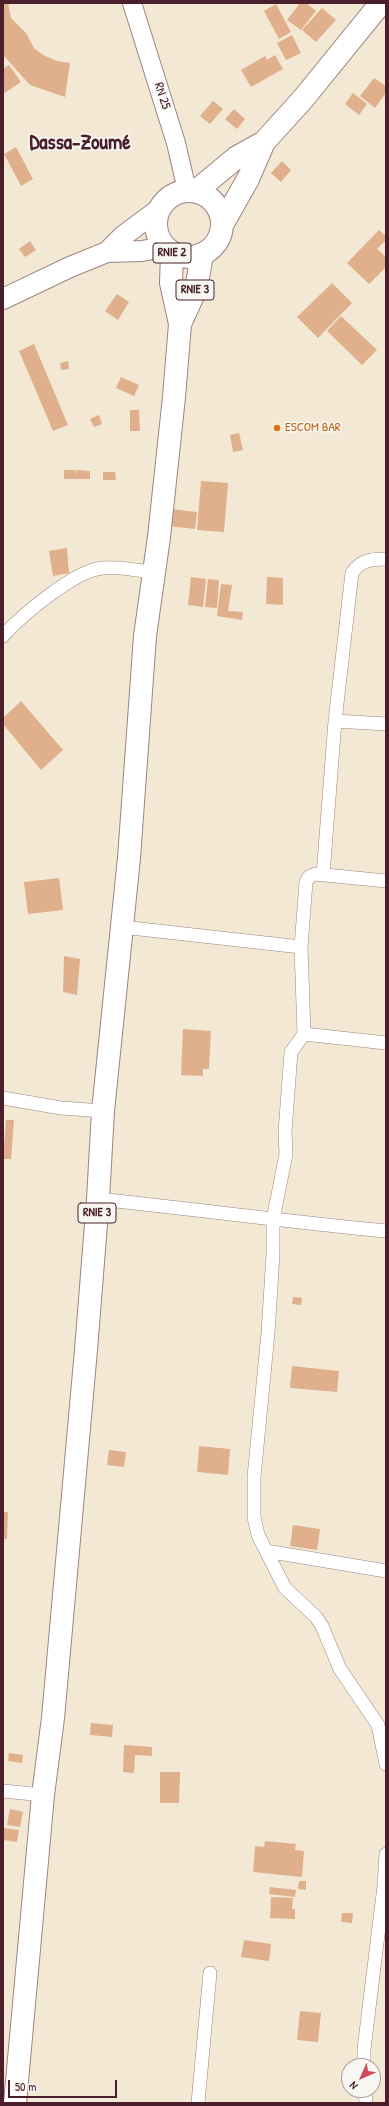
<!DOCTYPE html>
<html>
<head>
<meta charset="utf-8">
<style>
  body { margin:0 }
  #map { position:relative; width:389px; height:2106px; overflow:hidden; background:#f2e8d4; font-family:"Patrick Hand",sans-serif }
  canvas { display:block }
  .frame { position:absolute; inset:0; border:4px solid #4a1f2b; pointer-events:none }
  .north { position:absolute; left:341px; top:2058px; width:40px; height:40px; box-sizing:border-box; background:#f6f6f2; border:1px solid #b1a0a2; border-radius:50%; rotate:225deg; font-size:11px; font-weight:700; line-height:16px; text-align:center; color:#4a1f2b }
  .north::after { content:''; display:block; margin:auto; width:14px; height:18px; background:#d1495b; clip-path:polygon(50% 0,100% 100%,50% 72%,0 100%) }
  .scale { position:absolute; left:8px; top:2080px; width:109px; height:18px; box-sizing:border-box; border:2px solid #4a1f2b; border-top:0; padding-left:5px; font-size:12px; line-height:14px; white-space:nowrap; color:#4a1f2b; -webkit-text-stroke:3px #f6f6f2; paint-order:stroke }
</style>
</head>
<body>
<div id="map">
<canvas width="389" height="2106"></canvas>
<div class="frame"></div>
<div class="north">N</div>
<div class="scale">50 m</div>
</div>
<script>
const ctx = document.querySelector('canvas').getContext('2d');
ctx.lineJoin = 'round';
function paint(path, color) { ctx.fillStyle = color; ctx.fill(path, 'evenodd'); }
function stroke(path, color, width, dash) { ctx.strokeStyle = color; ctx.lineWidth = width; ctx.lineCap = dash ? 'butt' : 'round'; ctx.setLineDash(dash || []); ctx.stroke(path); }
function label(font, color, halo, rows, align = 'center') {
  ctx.font = font + ' "Patrick Hand",sans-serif'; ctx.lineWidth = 3.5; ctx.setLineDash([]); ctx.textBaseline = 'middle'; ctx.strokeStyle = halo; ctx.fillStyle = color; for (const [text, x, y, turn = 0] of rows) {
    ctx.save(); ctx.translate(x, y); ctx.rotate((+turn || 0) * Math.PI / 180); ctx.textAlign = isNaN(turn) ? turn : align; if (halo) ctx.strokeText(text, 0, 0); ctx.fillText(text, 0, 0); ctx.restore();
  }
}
const building = new Path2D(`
  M3,3H8L11,18L26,33L34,48L43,55L57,61L70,63L65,97L30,85L3,55Z
  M300,3H306L316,11L301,30L287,20Z
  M276,4L291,32L279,39L264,11Z
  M322,8L336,20L316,42L302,30Z
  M292,35L301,53L286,60L277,43Z
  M275,55L283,69L251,87L241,70L265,56L267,60Z
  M9,65L21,82L3,94V69Z
  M374,78L386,86V93L375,108L360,96Z
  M353,93L367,104L359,115L345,104Z
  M213,101L223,109L210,124L200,116Z
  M234,109L245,119L237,129L225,119Z
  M16,147L33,179L21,186L4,154Z
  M282,161L291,170L281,182L271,173Z
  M379,230L386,236V240L377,249L386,257V267L369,284L347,263Z
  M30,241L36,250L25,257L19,249Z
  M332,283L352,303L318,338L297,317Z
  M117,294L129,302L118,320L105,311Z
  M341,316L377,350L362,365L327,331Z
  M34,344L68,425L53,431L19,351Z
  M68,361L69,369L61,370L60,363Z
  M121,377L139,385L134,396L116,388Z
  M130,410H139L140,431H130Z
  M99,415L102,424L94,427L90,419Z
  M239,433L243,450L233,452L230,435Z
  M64,470H75V476L76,470L90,471V479H64Z
  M103,472H115L116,480H103Z
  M201,481L228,483L224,532L197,530Z
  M171,509L197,512L195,529L169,526Z
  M67,548L69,573L53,576L49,551Z
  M191,577L206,579L203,607L188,605Z
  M267,577L283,578V605L266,604Z
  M208,579L219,580L217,608L205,607Z
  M221,584L232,585L228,611L243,612L242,620L217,616Z
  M21,701L63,750L41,770L3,724V718Z
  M59,878L63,910L28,914L24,882Z
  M64,956L80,959L77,995L63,992Z
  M183,1029L211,1031L209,1069H203V1076L181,1075Z
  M6,1120H14L11,1159H3Z
  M293,1297L302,1298L301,1305L292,1304Z
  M292,1366L339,1371L337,1392L290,1388Z
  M199,1446L230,1449L228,1475L197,1472Z
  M109,1450L126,1452L124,1467L107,1465Z
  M3,1512H8L7,1539H3Z
  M293,1525L320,1529L317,1550L290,1546Z
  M91,1723L113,1725L112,1737L90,1735Z
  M124,1745L152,1747V1756L135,1755L134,1773L123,1772Z
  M9,1753L23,1755L22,1763L8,1761Z
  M160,1772H180L179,1803H160Z
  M10,1809L23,1812L20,1827L7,1825Z
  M3,1828L19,1830L17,1842L3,1840Z
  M265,1841L296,1844L295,1850L304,1851L302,1877L253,1872L255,1846L264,1847Z
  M299,1881H306V1890L298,1889Z
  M270,1887L296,1890L295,1897L269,1894Z
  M271,1897L293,1898L292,1909H295V1919L270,1918Z
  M342,1913H353L352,1923L341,1922Z
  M244,1940L271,1944L269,1961L241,1957Z
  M300,2011L321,2013L318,2042L297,2040Z`);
const street = new Path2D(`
  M3,636C22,615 75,570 103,568C119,566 137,571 153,572
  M335,721L386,724
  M323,875L335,721L352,573C361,560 370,559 386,559
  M122,927L301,947L306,882L309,877L315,874L386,881
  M301,947L304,1034L291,1052L285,1132L286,1154L273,1220V1254L268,1333L254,1477V1517L258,1535L285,1588L316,1617L322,1626L340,1669L378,1725L386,1764
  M304,1034L386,1043
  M3,1098L61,1108L103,1111
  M98,1199C194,1209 290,1222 386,1231
  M266,1551L386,1571
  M3,1791L43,1795
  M364,2066V2049L384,1886L386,1854
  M365,2090L366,2103
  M198,2103L210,1973`);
const secondary = new Path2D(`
  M132,3L176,143L187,190`);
const primary = new Path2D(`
  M107,252L123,236L158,210
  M3,299L70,267L107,252L142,251L164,247`);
const highway = new Path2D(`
  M156 224a33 33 0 1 1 66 0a33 33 0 1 1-66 0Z
  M196,191L237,157L264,142L303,99L381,3
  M222,225L248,179L264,142
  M180,324L196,289L202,255
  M15,2103L43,1795L53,1718L86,1350L98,1199L103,1111L129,858L145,636L159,537L174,397L180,324L171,283L172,253`);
const markers = [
  [277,428,4,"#e8710a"]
];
const shields = [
  [172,253,38],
  [195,290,38],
  [97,1213,38]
];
const shieldNames = [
  ["RNIE 2",172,253],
  ["RNIE 3",195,290],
  ["RNIE 3",97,1213]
];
const streetNames = [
  ["RN 25",162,96,72]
];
const foodNames = [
  ["ESCOM BAR",285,428]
];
const townNames = [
  ["Dassa-Zoumé",80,143]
];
paint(building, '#e0b08c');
stroke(street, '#9e8480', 14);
stroke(secondary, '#9e8480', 20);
stroke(primary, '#9e8480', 22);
stroke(highway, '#9e8480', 24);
stroke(street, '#fff', 13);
stroke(secondary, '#fff', 18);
stroke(primary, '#fff', 20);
stroke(highway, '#fff', 22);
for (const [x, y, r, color] of markers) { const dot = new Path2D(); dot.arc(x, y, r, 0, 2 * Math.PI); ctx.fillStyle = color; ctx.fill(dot); stroke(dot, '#f6f6f2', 1.5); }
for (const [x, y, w] of shields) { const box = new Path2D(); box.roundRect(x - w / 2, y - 10, w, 20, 3); ctx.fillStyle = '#f6f6f2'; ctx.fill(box); stroke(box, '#4a1f2b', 1); }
label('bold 12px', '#4a1f2b', null, shieldNames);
label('13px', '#4a1f2b', '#f6f6f2', streetNames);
label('13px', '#c56008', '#f6f6f2', foodNames, 'left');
label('bold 21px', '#4a1f2b', '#f6f6f2', townNames);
</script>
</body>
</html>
